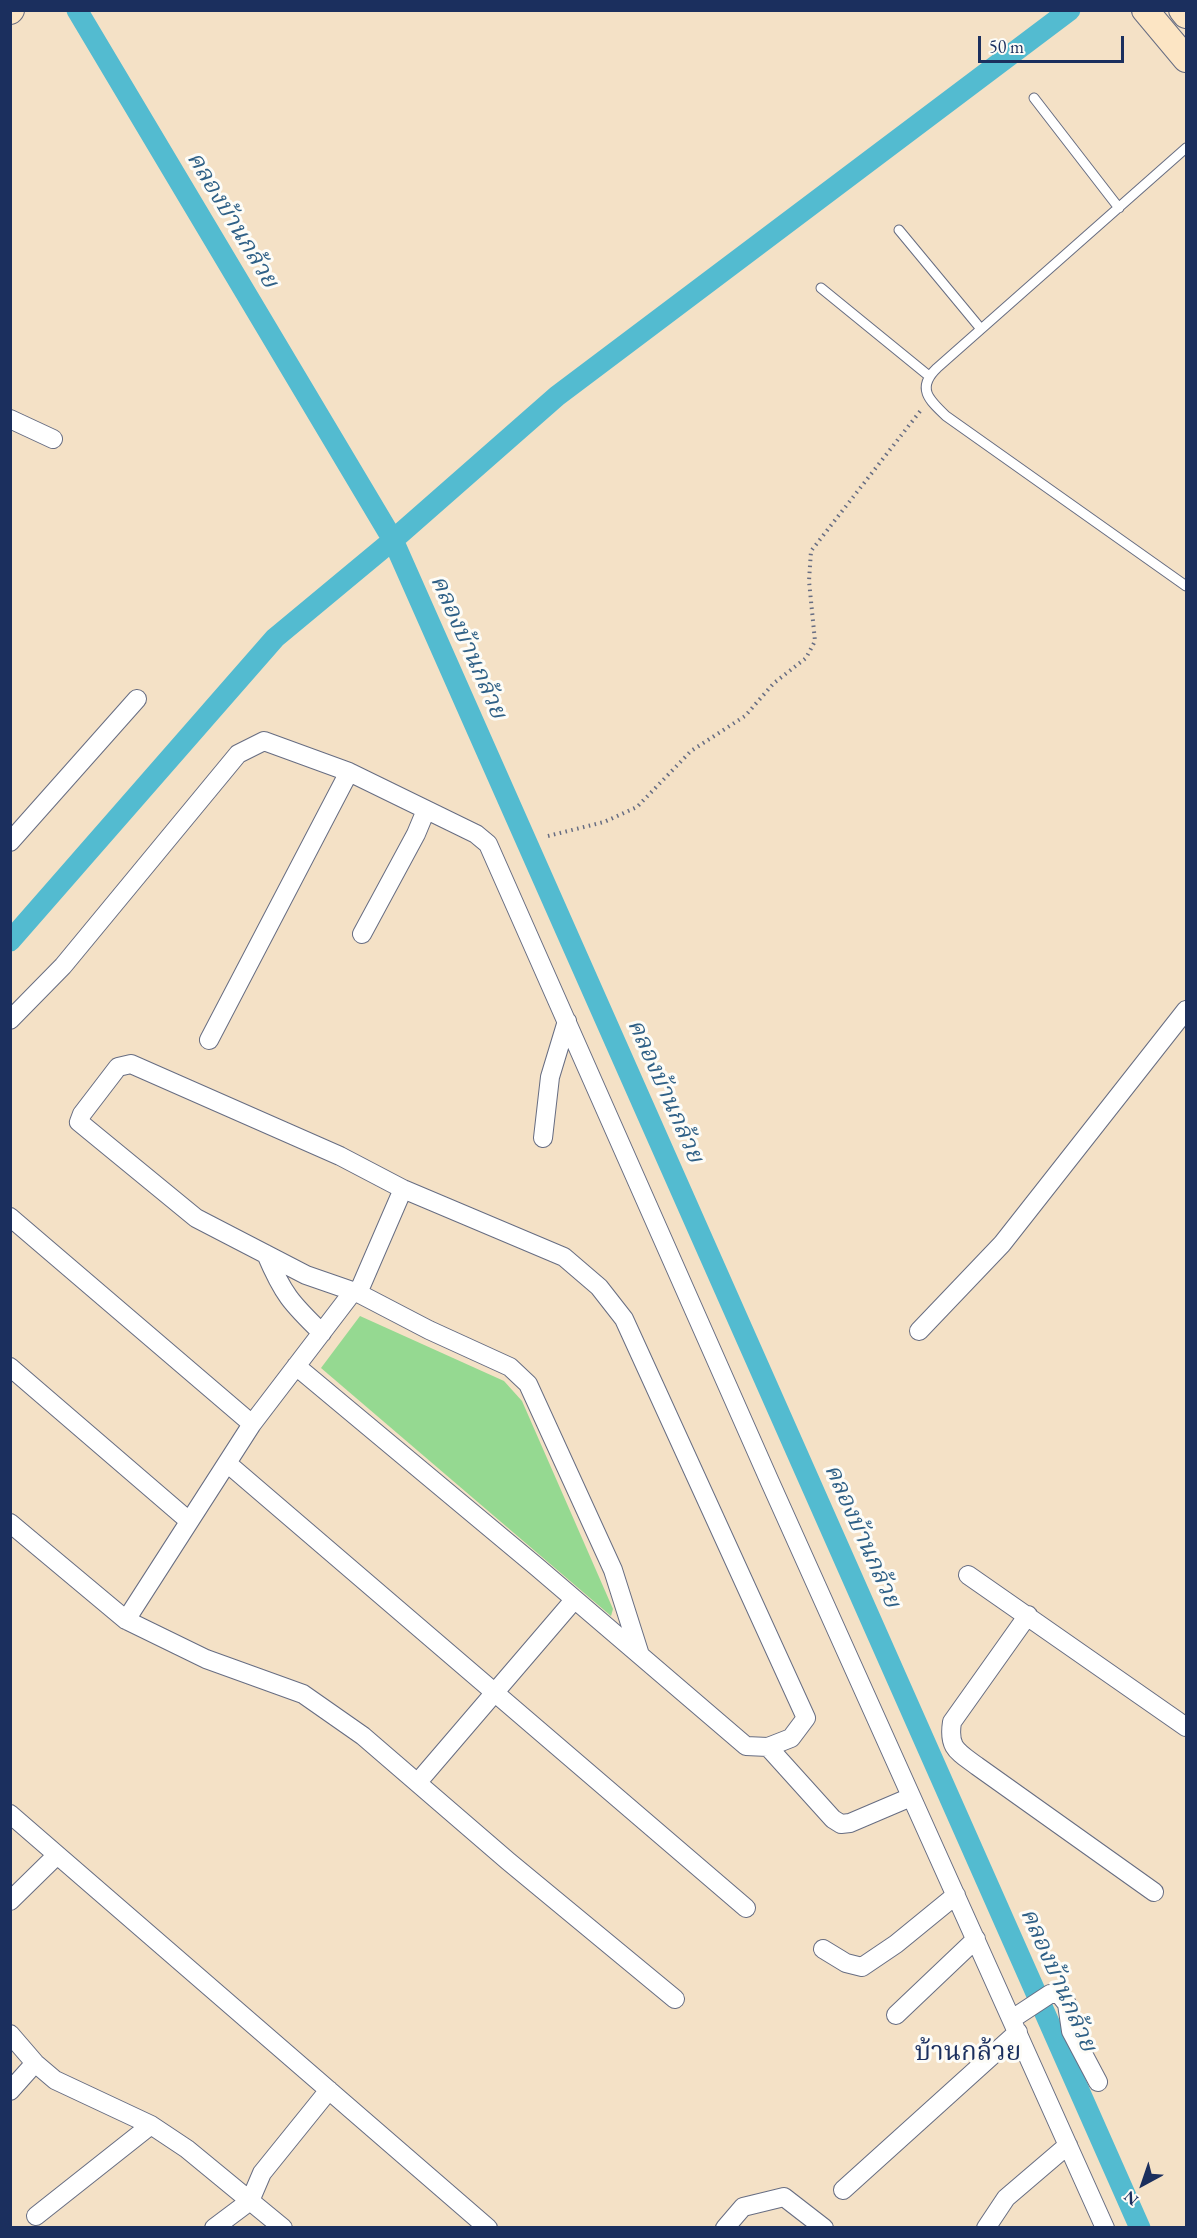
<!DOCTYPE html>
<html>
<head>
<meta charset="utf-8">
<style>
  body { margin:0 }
  #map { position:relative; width:1197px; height:2238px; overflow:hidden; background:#f4e1c6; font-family:"EB Garamond",serif }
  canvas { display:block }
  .frame { position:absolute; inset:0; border:12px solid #1b2f5e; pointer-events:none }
  .north { position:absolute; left:1113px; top:2154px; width:60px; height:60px; -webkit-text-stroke:4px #fdfcf7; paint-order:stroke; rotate:220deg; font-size:16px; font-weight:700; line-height:24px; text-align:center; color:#1b2f5e }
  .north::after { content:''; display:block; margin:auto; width:21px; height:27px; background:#1b2f5e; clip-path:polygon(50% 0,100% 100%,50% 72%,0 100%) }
  .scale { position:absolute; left:978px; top:36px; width:146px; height:27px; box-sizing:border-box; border:3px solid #1b2f5e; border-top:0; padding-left:8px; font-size:18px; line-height:21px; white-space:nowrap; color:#1b2f5e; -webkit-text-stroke:4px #fdfcf7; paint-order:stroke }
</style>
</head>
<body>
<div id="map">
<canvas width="1197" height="2238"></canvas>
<div class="frame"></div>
<div class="north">N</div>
<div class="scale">50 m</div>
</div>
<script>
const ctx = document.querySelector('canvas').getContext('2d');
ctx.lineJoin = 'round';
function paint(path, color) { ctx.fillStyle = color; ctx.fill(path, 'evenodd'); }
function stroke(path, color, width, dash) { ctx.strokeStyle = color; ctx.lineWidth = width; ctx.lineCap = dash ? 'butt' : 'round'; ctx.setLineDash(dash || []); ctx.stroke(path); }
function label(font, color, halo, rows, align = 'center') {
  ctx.font = font + ' "EB Garamond","Noto Serif Thai",serif'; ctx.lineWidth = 6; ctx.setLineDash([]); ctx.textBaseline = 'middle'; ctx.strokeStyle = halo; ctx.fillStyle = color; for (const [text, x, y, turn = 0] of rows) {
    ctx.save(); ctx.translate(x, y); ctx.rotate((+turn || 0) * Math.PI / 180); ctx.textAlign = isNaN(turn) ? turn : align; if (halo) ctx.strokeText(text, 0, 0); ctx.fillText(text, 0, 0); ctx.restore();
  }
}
const green = new Path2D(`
  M360,1316L504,1381L522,1401L613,1609L611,1616L321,1368Z`);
const canal = new Path2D(`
  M77,10L393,540L1140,2228
  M10,941L275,638L393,540L557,396L1070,10`);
const path = new Path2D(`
  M548,836L604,822L637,807L691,751L745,716L774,683L806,658L815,641L809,581L811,551L921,410`);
const lane = new Path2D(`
  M1034,98L1119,208
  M1186,148L937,368C916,388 929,400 946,416L1186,586
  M899,230L981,329
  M821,288L929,376`);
const street = new Path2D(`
  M10,419L53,439
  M10,842L137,699
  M362,934L416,834L426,810
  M10,1020L63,966L238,754L264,741L349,772L476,834L488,844L770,1482L1105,2228
  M209,1040L349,772
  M543,1138L550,1077L567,1021
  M10,1217L252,1424
  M266,1254C283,1294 291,1303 322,1333
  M358,1293L403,1189
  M919,1331L1002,1244L1186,1010
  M296,1366L537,1567L746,1746L768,1747L833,1819L841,1824L850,1823L911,1797
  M10,1367L189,1521
  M227,1463L746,1908
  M10,1523L126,1620L206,1659L303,1694L363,1736L508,1861L675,1999
  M968,1575L1186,1727
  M1028,1615L952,1722C948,1748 957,1751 977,1766L1154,1892
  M126,1620L252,1424L352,1293
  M640,1655L613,1570L528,1384L510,1367L429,1330L358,1293L306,1275L196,1218L79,1122L82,1114L118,1067L131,1064L340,1156L403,1189L564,1257L599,1287L624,1319L806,1718L791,1738L768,1747
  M418,1782L574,1600
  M10,1814L488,2228
  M10,1901L57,1855
  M823,1949L846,1963L862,1967L896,1944L956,1895
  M896,2015L976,1939
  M1012,2019L1050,1994H1059L1067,2004L1071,2031L1098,2082
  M10,2034L35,2063L55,2080L151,2125L187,2149L283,2228
  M10,2091L35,2063
  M843,2190L1018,2032
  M36,2216L151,2125
  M214,2228L250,2201L262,2173L329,2090
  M725,2228L743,2207L784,2197L824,2228
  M986,2228L1006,2198L1068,2145`);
const secondary = new Path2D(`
  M1145,10L1186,59
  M1182,10L1186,15
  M10,11L11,10`);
const waterNames = [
  ["คลองบ้านกล้วย",232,220,59],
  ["คลองบ้านกล้วย",468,647,66],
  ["คลองบ้านกล้วย",665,1091,66],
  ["คลองบ้านกล้วย",862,1536,66],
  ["คลองบ้านกล้วย",1058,1980,66]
];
const quarterNames = [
  ["บ้านกล้วย",968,2053]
];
paint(green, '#95d991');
stroke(canal, '#53bbd0', 21);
stroke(lane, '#676d82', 11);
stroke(street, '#676d82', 20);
stroke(secondary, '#676d82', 28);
stroke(path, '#676d82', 4, [1.5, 4.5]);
stroke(lane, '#fff', 9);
stroke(street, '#fff', 18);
stroke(secondary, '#fce5c4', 26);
label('italic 24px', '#2f6086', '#fdfcf7', waterNames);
label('26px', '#1b2f5e', '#fdfcf7', quarterNames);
</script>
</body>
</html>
